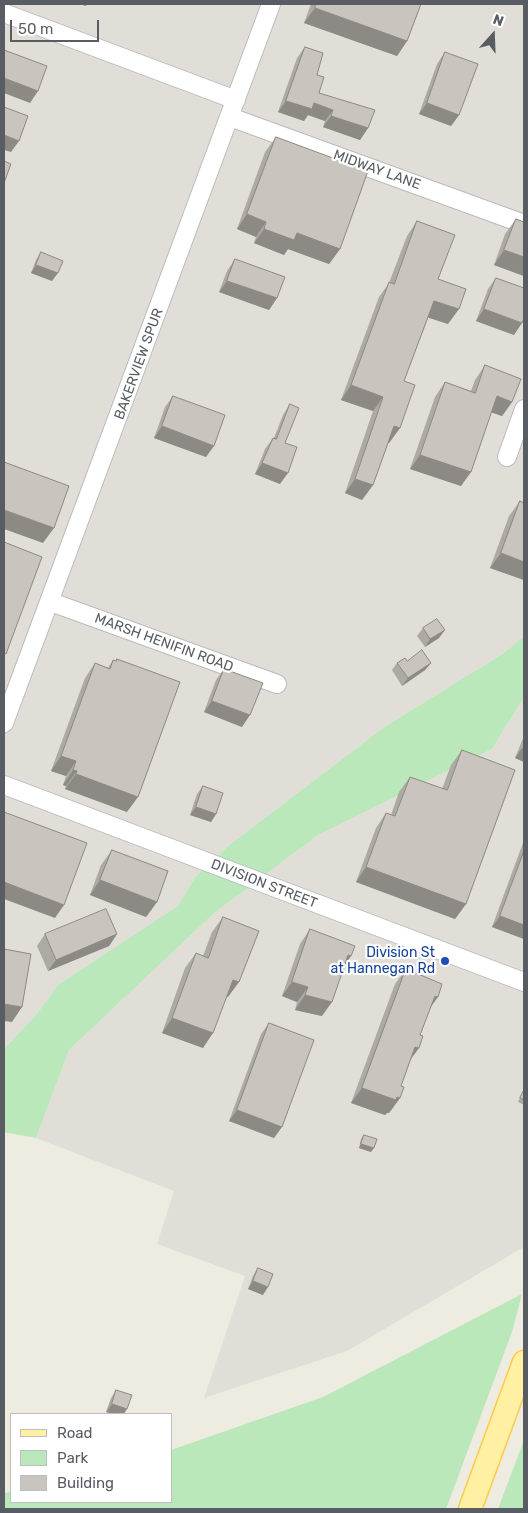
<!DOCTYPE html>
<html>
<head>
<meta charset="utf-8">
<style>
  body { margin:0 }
  #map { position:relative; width:528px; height:1513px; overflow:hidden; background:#eeebe0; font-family:Rubik,sans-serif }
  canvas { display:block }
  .frame { position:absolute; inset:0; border:5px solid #595d63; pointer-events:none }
  .legend { position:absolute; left:10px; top:1413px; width:162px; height:90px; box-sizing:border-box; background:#fff; border:1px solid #bdbec1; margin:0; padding:6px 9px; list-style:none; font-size:15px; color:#595d63 }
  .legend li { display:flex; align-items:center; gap:10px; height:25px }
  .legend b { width:25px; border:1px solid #bdbec1 }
  .north { position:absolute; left:468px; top:10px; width:50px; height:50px; -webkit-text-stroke:4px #fff; paint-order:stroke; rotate:20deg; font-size:14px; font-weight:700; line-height:20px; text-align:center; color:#595d63 }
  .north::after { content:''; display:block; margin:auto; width:18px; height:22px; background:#595d63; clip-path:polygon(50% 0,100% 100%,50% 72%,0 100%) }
  .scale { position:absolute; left:10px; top:20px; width:89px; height:22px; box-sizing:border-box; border:2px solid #595d63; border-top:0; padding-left:6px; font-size:15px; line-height:18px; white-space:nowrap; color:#595d63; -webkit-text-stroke:4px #fff; paint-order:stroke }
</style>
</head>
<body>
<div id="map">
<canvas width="528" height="1513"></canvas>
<div class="frame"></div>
<ul class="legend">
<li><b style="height:6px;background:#fff0a4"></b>Road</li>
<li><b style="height:14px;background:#bae8ba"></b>Park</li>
<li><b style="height:14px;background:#c9c4bd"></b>Building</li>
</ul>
<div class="north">N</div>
<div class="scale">50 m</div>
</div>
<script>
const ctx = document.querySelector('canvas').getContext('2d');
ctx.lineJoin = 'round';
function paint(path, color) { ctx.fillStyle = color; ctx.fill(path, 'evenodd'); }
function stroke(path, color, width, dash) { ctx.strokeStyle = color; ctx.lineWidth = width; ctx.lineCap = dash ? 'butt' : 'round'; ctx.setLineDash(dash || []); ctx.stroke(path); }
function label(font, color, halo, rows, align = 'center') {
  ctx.font = font + ' Rubik,sans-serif'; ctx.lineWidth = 4.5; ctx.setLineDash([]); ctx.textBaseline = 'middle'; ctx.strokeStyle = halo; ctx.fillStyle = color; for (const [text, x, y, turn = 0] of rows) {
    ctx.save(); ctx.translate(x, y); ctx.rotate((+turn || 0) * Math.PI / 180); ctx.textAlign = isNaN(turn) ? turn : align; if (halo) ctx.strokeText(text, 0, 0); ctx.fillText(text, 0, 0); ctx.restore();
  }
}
const industrial = new Path2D(`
  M4,4H524V636L504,653L383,728L228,846L196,876L178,906L58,985L36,1015L4,1049Z
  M524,697V1247L347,1351L204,1398L245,1276L157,1244L174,1191L36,1138L69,1050L213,914L318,835L492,749Z`);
const green = new Path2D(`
  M524,636V697L492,749L318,835L213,914L69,1050L36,1138L4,1132V1049L36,1015L58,985L178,906L196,876L228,846L383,728L504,653Z
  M522,1294L512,1332L446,1509H4V1493L11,1492V1502H171V1450L323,1397Z
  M524,1440V1509H498Z`);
const minor = new Path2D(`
  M4,13L236,100
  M230,117L524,224
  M507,457L524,409
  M51,602L277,684
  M4,723L271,4
  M4,785L524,982`);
const major = new Path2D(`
  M470,1509L524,1362`);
const wall = new Path2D(`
  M311,4H421L407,41L397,56L304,23Z
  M305,47L317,75L319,93L368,128L360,140L323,127L325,121L308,115L304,121L278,112L297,58Z
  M445,52L459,115L451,126L419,114L437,64Z
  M276,137L340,249L329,264L288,249L284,255L254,243L256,237L237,229L265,152Z
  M516,219L524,222V276L494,265L505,234Z
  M417,221L438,279L448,324L428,317L404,381L400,428L389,443L388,442L373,485L362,500L345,493L373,411L341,400L379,297L389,283L407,236Z
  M41,252L52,281L31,273L36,260Z
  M235,259L277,298L269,310L219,292L227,271Z
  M496,278L514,335L476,321L488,289Z
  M485,365L512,402L502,416L491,412L461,486L410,469L435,397L445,382L471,391L475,380Z
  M173,396L206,457L154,438L165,407Z
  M290,404L285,443L280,484L255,474L265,449L273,438H274L283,415Z
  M520,501L524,580L490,568L509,516Z
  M423,628L439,638L425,647L417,636Z
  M117,659L127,812L65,789L66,786L63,785L66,776L51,771L85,678L95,663L108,668L113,660L116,661Z
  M407,661L431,663L425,670L402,686L392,670L397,663Z
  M224,669L242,727L204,712L216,680Z
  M524,736V762L515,758Z
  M462,750L466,904L455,919L356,882L376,828L386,813L391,815L399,792L410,777L442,789L451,765Z
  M203,786L216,814L211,822L190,815L197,794Z
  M524,840V939L492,927Z
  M112,850L157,902L146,917L90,895L101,865Z
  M223,917L228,997L227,996L203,1048L162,1033L185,968L196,953L203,956L212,932Z
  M310,929L322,1016L295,1010L297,1002L282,996L300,944Z
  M45,934H117L109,946L48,971L37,946Z
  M406,969L430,1008L401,1086L400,1098L389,1113H387L385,1115L351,1103L395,984Z
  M269,1023L274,1138L229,1121L261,1034Z
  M524,1090V1105L518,1102Z
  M364,1135L371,1152L359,1148L361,1139Z
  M258,1268L263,1295L248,1289L253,1276Z
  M116,1390L124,1414H114L106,1412L111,1398Z`);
const shadedWall = new Path2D(`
  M79,4H87L86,6Z
  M315,8L407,41L397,56L304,23Z
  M4,78L38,91L30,103L4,93Z
  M286,101L314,103L333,110L325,121L308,115L304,121L278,112Z
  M427,103L459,115L451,126L419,114Z
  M331,116L368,128L360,140L323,127Z
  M4,135L19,141L11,152L4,150Z
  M247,214L266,222L256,237L237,229Z
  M264,229L297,233L340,249L329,264L288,249L284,255L254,243Z
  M504,250L524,257V276L494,265Z
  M36,265L58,273L52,281L31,273Z
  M227,281L277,298L269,310L219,292Z
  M434,301L459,309L448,324L423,316Z
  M484,309L522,323L514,335L476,321Z
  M351,385L383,397L373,411L341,400Z
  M497,396L512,402L502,416L487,411Z
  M162,426L214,446L206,457L154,438Z
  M394,426L400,428L389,443L384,441Z
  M420,455L471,472L461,486L410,469Z
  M262,463L288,473L280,484L255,474Z
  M355,479L373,485L362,500L345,493Z
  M4,510L54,528L43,543L4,529Z
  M501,553L524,562V580L490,568Z
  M445,630L439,638L425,647L430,639Z
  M431,663L425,670L402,686L408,678Z
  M212,701L250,715L242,727L204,712Z
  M522,748L524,749V762L515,758Z
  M61,756L76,761L66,776L51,771Z
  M73,770L77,771L66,786L63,785Z
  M76,774L138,797L127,812L65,789Z
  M196,807L216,814L211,822L190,815Z
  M366,867L466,904L455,919L356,882Z
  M100,880L157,902L146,917L90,895Z
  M4,882L64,905L55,918L4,899Z
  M500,916L524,925V939L492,927Z
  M117,934L109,946L48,971L56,960Z
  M348,955L351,956L341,971Z
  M233,980L239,982L228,997L223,995Z
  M292,982L308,987L297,1002L282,996Z
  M305,995L332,1002L322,1016L295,1010Z
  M435,996L438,997L427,1012Z
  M4,1004L22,1007L12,1022L4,1021Z
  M172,1018L213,1033L203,1048L162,1033Z
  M415,1047L419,1048L408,1063Z
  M362,1088L400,1098L389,1113H387L385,1115L351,1103Z
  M237,1110L282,1127L274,1138L229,1121Z
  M361,1144L374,1148L371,1152L359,1148Z
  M253,1281L268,1287L263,1295L248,1289Z
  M112,1404L127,1409L124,1414H114L106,1412Z`);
const building = new Path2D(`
  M316,4H421L407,41L315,8Z
  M305,47L323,53L317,75L324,77L319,93L375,110L368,128L331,116L333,110L314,103L312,109L286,101Z
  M4,50L47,66L38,91L4,78Z
  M445,52L478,64L459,115L427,103Z
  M4,107L28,116L19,141L4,135Z
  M276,137L368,171L340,249L297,233L294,240L264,229L266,222L247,214Z
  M4,161L11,164L4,183Z
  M516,219L524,222V257L504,250Z
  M417,221L455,235L438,279L466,289L459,309L434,301L404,381L415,385L400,428L394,426L373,485L355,479L383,397L351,385L389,282L394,284Z
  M41,252L63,261L58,273L36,265Z
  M235,259L285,277L277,298L227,281Z
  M496,278L524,288V318L522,323L484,309Z
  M485,365L521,379L512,402L497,396L471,472L420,455L445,382L475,393Z
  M173,396L225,415L214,446L162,426Z
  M290,404L299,408L285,443L297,447L288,473L262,463L273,438L276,439Z
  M4,462L69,486L54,528L4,510Z
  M520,501L524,503V562L501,553Z
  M4,542L42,557L6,654L4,653Z
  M437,619L445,630L430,639L423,628Z
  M422,650L431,663L408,678L397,663L405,658L407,661Z
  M117,659L180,682L138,797L76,774L77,771L73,770L76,761L61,756L95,663L110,669L113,660L116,661Z
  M224,669L263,683L250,715L212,701Z
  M462,750L515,770L466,904L366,867L386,813L395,816L410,777L447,790Z
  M203,786L223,793L216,814L196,807Z
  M4,812L87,843L64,905L4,882Z
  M112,850L168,871L157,902L100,880Z
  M524,851V925L500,916Z
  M106,909L117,934L56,960L45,934Z
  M223,917L259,931L239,982L233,980L213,1033L172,1018L196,953L208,958Z
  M310,929L355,946L351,956L348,955L332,1002L305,995L308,987L292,982Z
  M4,949L31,954L22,1007L4,1004Z
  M406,969L442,984L438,997L435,996L420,1035L423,1036L419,1048L415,1047L401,1086L404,1087L400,1098L397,1097L396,1100L362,1088Z
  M269,1023L314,1040L282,1127L237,1110Z
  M524,1090V1100L520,1098Z
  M364,1135L377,1139L374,1148L361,1144Z
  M258,1268L273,1274L268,1287L253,1281Z
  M116,1390L132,1395L127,1409L112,1404Z`);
const markers = [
  [445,961,5,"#1a4fb4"]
];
const streetNames = [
  ["MIDWAY LANE",377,170,20],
  ["BAKERVIEW SPUR",139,364,-70],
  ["MARSH HENIFIN ROAD",164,643,20],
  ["DIVISION STREET",264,884,21]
];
const transitNames = [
  ["Division St",435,953],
  ["at Hannegan Rd",435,969]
];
paint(industrial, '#e1ded8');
paint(green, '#bae8ba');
stroke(minor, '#b9bbc1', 20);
stroke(major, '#fdca4a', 25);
stroke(minor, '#fff', 18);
stroke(major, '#fff0a4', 22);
paint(wall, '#ada9a3');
paint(shadedWall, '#8d8984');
paint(building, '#c9c4bd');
stroke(building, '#8d8984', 1);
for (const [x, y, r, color] of markers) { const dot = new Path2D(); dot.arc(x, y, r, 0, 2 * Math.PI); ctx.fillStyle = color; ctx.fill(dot); stroke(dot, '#fff', 2); }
label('14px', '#595d63', '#fff', streetNames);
label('14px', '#164399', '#fff', transitNames, 'right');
</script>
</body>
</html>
